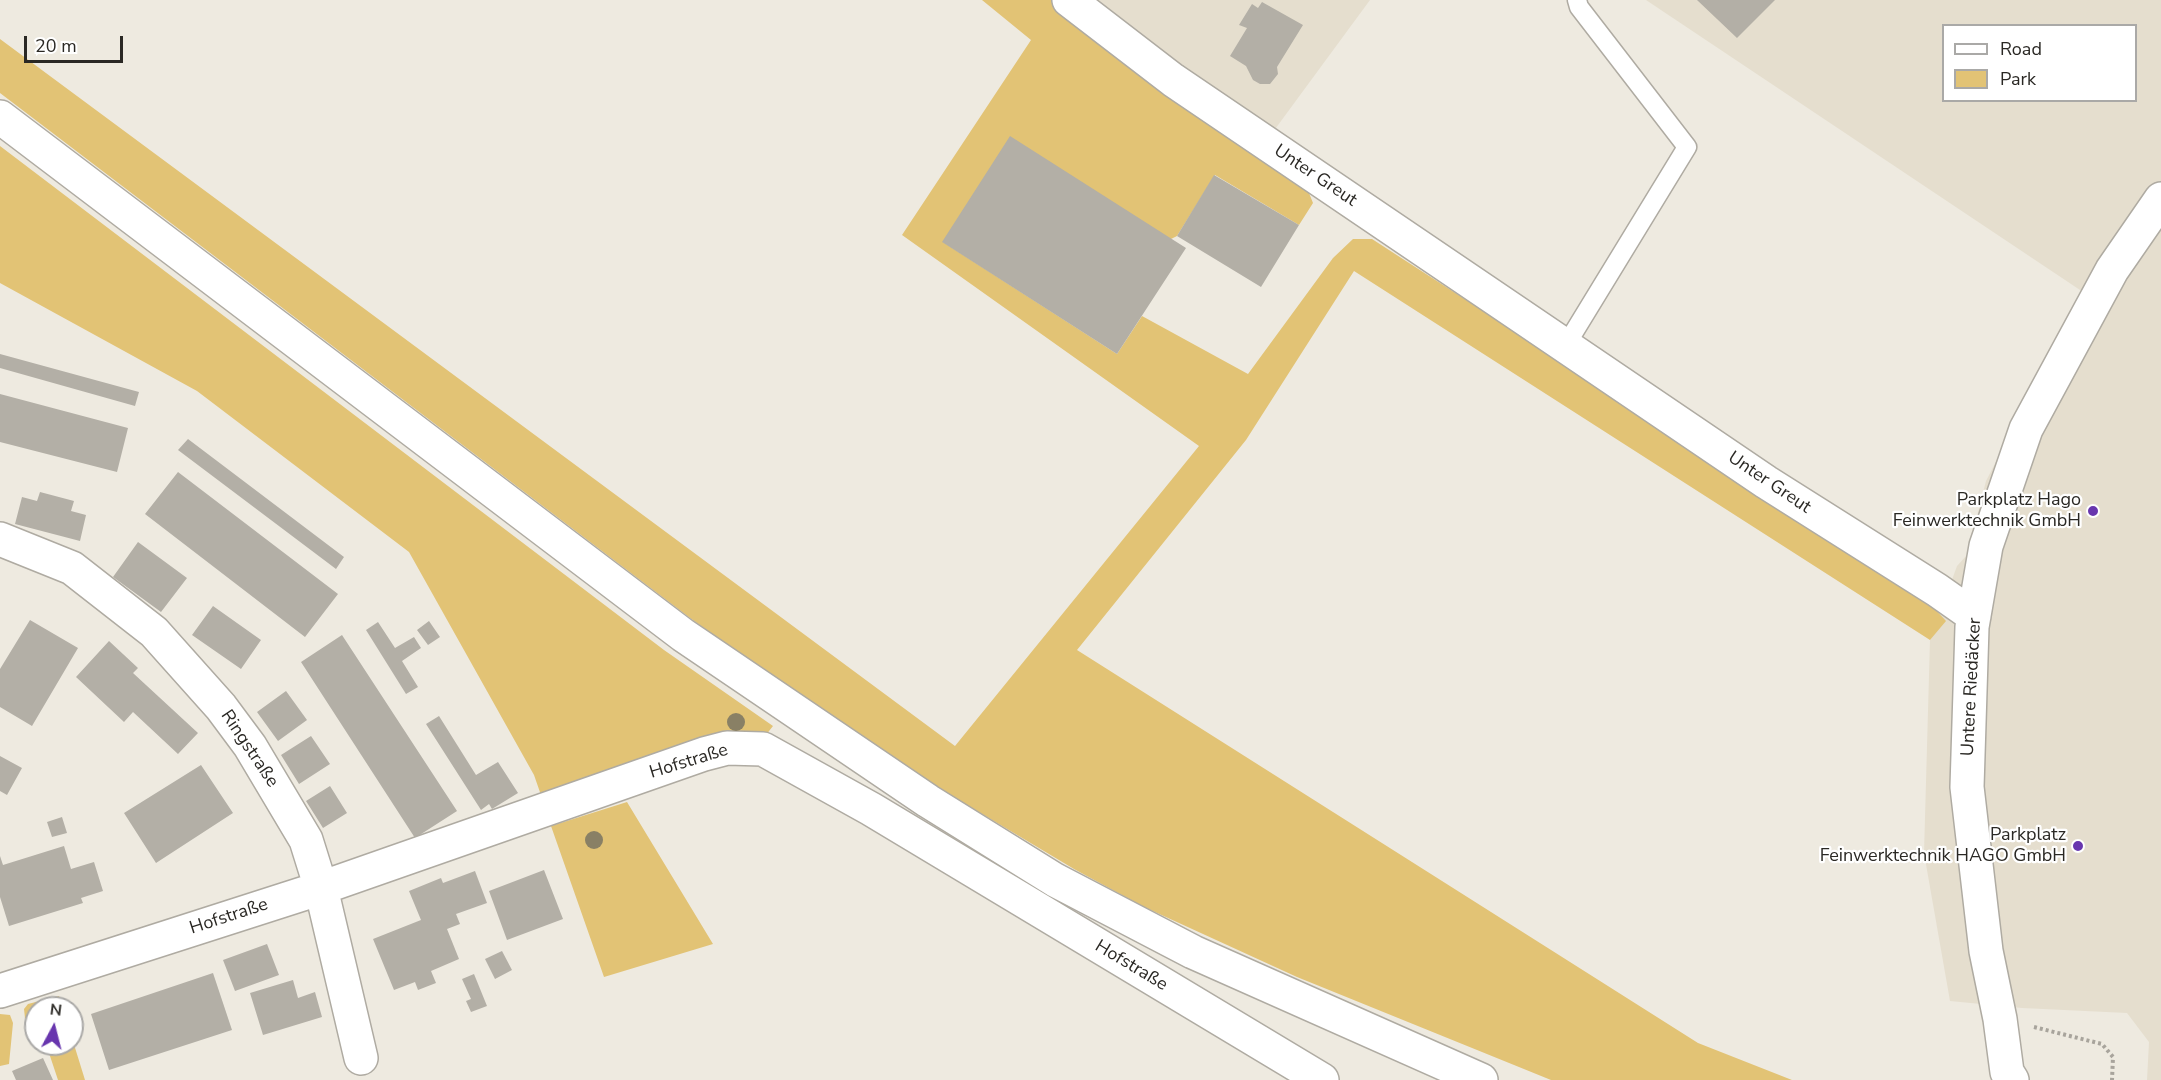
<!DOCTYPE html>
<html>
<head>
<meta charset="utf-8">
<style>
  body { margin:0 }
  #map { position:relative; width:2161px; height:1080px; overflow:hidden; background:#eeeae0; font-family:"Nunito Sans",sans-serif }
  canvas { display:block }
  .legend { position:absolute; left:1942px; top:24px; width:195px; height:78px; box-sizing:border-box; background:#fff; border:2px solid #aaa9a7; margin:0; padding:8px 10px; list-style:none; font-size:18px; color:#2a2824 }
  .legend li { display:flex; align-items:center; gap:12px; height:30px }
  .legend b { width:30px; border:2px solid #aaa9a7 }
  .north { position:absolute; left:24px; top:996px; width:60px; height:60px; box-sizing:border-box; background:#fff; border:2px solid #aaa9a7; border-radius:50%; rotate:7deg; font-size:16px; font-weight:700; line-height:24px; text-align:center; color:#2a2824 }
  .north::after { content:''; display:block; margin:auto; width:21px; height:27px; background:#6836ae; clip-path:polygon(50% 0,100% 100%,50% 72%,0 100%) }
  .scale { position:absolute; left:24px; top:36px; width:99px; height:27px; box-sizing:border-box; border:3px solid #2a2824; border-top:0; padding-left:8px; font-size:18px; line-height:21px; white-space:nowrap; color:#2a2824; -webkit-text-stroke:4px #fff; paint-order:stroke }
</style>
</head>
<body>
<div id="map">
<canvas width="2161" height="1080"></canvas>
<ul class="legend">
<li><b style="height:8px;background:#fff"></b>Road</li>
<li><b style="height:16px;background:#e2c375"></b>Park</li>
</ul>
<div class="north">N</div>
<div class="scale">20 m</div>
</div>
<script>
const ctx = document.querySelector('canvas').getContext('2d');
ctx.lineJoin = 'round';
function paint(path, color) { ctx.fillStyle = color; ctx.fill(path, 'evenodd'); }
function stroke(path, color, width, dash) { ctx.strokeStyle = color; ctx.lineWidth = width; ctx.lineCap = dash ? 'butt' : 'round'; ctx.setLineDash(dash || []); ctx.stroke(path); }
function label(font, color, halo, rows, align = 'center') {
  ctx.font = font + ' "Nunito Sans",sans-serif'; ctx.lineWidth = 4.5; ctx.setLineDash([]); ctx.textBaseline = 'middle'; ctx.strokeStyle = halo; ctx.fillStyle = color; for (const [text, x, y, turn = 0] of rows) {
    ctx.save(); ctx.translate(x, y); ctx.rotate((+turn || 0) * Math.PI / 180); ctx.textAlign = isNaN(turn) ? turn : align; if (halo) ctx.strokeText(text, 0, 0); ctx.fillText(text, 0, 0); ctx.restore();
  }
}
const built = new Path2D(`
  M1083,0H1370L1270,136Z
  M1646,0H2161V1080H2147L2149,1042L2127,1013L2022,1008L1950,1001L1924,853L1930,640L1957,566L1967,555L1986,481L2083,292ZM1944,26H2136V100H1944Z`);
const green = new Path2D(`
  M982,0H1054L1307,188L1313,203L1299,225L1215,175L1177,236L1171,239L943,242L1117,354L1142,316L1248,374L1333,258L1353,239H1372L1922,595L1946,621L1930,640L1354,271L1246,440L1077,650L1698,1043L1792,1080H1551L1297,977L1144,907L1074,869L927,781L815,708L690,618L0,93V39L955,746L1199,446L902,235L1031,40Z
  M0,146L664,650L773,726L762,740L542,798L534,775L409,552L197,391L0,283Z
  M627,802L713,944L604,977L551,826Z
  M59,996L63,1008H36V1025L25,1018L24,1009L28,1004Z
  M0,1014L10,1015L13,1023L9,1064L0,1066Z
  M72,1038L85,1080H58L46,1044H72Z`);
const building = new Path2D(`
  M1697,0H1775L1737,38Z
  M1262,2L1303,25L1277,67L1278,74L1270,84H1260L1253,80L1246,66L1230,56L1247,28L1239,25L1252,4L1258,8Z
  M1010,136L1186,248L1117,354L942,242Z
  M1214,175L1299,225L1261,287L1177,236Z
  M0,354L139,392L135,406L0,368Z
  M0,394L128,428L117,472L0,442Z
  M188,439L344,557L336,569L178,450Z
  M178,472L338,594L305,637L145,514Z
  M40,492L74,501L71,511L86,515L80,541L15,524L22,497L37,501Z
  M138,542L187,578L161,612L113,577Z
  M213,606L261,640L241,669L192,635Z
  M30,620L78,648L32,726L0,707V669Z
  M429,621L440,637L428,645L417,630Z
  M378,622L395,648L414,637L421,648L402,661L418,687L406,694L366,630Z
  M342,635L457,811L415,838L301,662Z
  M109,641L138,668L133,673L198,733L178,754L133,712L124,722L76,677Z
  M286,691L307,720L278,741L257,712Z
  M439,716L476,775L498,762L518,793L492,809L489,804L481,810L426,724Z
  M311,736L330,764L299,784L281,755Z
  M0,756L22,768L7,795L0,791Z
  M201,765L233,813L156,863L124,813Z
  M330,786L347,813L323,828L306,801Z
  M62,817L67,833L52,837L47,822Z
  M64,846L71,869L94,862L103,891L81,898L83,903L9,926L0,897V856L3,865Z
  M544,870L563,919L507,940L489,891Z
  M475,871L487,903L456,914L460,924L447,929L459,959L431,971L436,983L418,990L415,982L394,990L373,939L421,920L409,891L441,878L443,883Z
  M267,944L279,975L235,991L223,960Z
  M502,951L512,970L495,979L485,959Z
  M213,973L232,1030L109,1070L91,1014Z
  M474,974L487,1006L471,1012L466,1001L471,999L462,979Z
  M293,980L298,998L315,992L322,1017L263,1035L250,993Z
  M43,1058L53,1080H16L12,1071Z`);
const path = new Path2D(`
  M2034,1027L2102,1044L2113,1057L2112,1080`);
const service = new Path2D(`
  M1566,345L1687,147L1579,7L1577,0`);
const minor = new Path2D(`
  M1069,0L1173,80L1766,482L1937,590L1974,616
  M0,539L72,568L154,632L221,707L250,746L306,840L321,888L361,1058
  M0,991L321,888L704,754L727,748L763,749L871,809L1322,1080
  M2012,1080L2007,1072L2000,1019L1986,951L1967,787L1972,627L1986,546L2026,429L2112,270L2161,199`);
const secondary = new Path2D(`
  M0,117L683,635L928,801L1055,880L1193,952L1481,1080`);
const trees = [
  [736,722],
  [594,840]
];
const markers = [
  [2093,511,6,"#6836ae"],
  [2078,846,6,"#6836ae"]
];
const streetNames = [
  ["Unter Greut",1315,176,34],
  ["Unter Greut",1769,483,34],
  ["Untere Riedäcker",1972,687,-87],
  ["Ringstraße",249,749,56],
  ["Hofstraße",689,762,-17],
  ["Hofstraße",229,917,-18],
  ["Hofstraße",1131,966,31]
];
const poiNames = [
  ["Parkplatz Hago",2081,501],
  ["Feinwerktechnik GmbH",2081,522],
  ["Parkplatz",2066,836],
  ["Feinwerktechnik HAGO GmbH",2066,857]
];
paint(built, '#e5dece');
paint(green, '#e2c375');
paint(building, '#b3afa6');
stroke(service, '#afaba2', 21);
stroke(minor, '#afaba2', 36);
stroke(secondary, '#afaba2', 36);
stroke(path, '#a8a49c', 4, [3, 3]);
stroke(service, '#fff', 18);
stroke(minor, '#fff', 33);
stroke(secondary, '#fff', 33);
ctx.fillStyle = '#898065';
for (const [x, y] of trees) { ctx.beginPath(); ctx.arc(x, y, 9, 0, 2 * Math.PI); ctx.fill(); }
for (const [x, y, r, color] of markers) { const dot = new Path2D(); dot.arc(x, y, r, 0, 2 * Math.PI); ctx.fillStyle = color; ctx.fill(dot); stroke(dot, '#fff', 2); }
label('18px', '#2a2824', '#fff', streetNames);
label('18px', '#2a2824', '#fff', poiNames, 'right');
</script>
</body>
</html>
